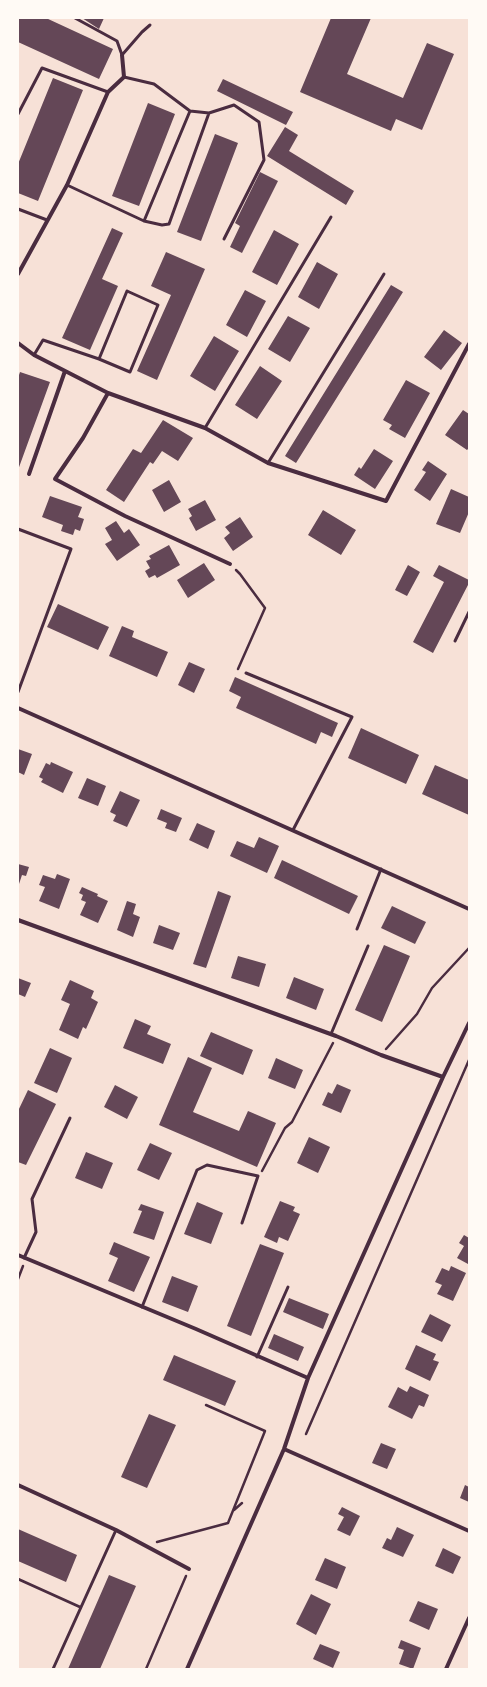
<!DOCTYPE html>
<html>
<head>
<meta charset="utf-8">
<style>
  body { margin:0 }
  #map { position:relative; width:487px; height:1687px; overflow:hidden; background:#f7e1d7; font-family:Manrope,sans-serif }
  canvas { display:block }
  .frame { position:absolute; inset:0; border:19px solid #fffaf5; pointer-events:none }
</style>
</head>
<body>
<div id="map">
<canvas width="487" height="1687"></canvas>
<div class="frame"></div>
</div>
<script>
const ctx = document.querySelector('canvas').getContext('2d');
ctx.lineJoin = 'round';
function paint(path, color) { ctx.fillStyle = color; ctx.fill(path, 'evenodd'); }
function stroke(path, color, width, dash) { ctx.strokeStyle = color; ctx.lineWidth = width; ctx.lineCap = dash ? 'butt' : 'round'; ctx.setLineDash(dash || []); ctx.stroke(path); }
const building = new Path2D(`
  M19,18H46L113,49L99,79L18,42Z
  M82,18H104L99,29Z
  M331,18H371L347,74L403,98L427,43L454,54L422,130L396,119L391,131L300,92Z
  M53,78L83,90L38,201L18,193V164Z
  M223,79L293,112L286,125L217,91Z
  M148,103L175,114L139,206L112,196Z
  M285,127L298,135L289,151L354,191L346,205L267,156Z
  M215,134L238,143L201,241L177,232Z
  M260,172L278,181L242,253L230,247L240,226L235,223Z
  M112,228L123,233L102,279L118,286L90,350L62,338Z
  M274,230L299,244L277,285L252,272Z
  M166,252L205,269L157,380L137,371L171,295L151,286Z
  M317,262L338,274L319,309L298,297Z
  M391,285L403,292L296,463L285,456Z
  M245,290L266,301L247,337L226,325Z
  M288,316L310,328L290,362L268,349Z
  M444,330L462,343L441,370L424,357Z
  M214,336L239,351L215,391L190,376Z
  M260,366L282,381L257,419L235,405Z
  M20,372L50,382L18,470V378Z
  M406,380L430,393L405,438L389,429L392,425L383,420Z
  M463,410L469,414V448L467,450L445,435Z
  M163,420L193,438L178,461L162,451L153,464L150,462L124,502L106,490L133,449L141,453Z
  M374,449L393,461L375,489L354,475L359,467L361,469Z
  M428,461L447,474L430,501L414,490L426,472L422,470Z
  M169,480L181,502L164,512L152,490Z
  M451,489L469,497V512L460,533L436,524Z
  M50,496L82,507L78,517L84,519L80,531L75,529L73,535L61,531L63,525L42,517Z
  M205,500L216,520L196,531L189,518L192,516L188,509Z
  M323,510L356,530L341,555L308,535Z
  M240,517L253,537L233,551L224,538L230,533L225,527Z
  M116,521L124,533L129,529L140,545L117,561L105,544L112,540L105,528Z
  M169,545L180,565L157,578L155,575L149,578L145,571L150,568L146,561L151,559L149,556Z
  M204,563L215,580L188,598L177,580Z
  M408,565L420,572L407,596L395,590Z
  M439,565L469,580V583L433,653L413,642L444,582L433,576Z
  M58,604L109,627L98,650L47,627Z
  M122,626L134,631L132,637L168,652L157,677L109,656Z
  M189,662L205,669L194,693L178,685Z
  M235,677L338,723L332,737L321,732L316,744L236,708L241,697L229,691Z
  M361,728L419,755L406,784L348,758Z
  M18,749L32,754L24,775L18,772Z
  M51,762L73,772L63,793L41,782L43,779L39,777L46,763L50,765Z
  M435,765L469,780V815L422,794Z
  M87,778L106,786L98,806L78,798Z
  M120,791L140,800L127,827L113,821L116,815L110,812Z
  M161,809L182,818L176,832L165,828L167,823L157,819Z
  M197,823L215,831L208,849L189,840Z
  M259,837L279,846L267,873L230,856L237,841L254,848Z
  M282,860L358,896L349,914L274,878Z
  M18,864L29,867L26,876L22,875L18,887Z
  M57,874L70,879L59,909L39,901L45,887L39,885L43,875L55,879Z
  M82,887L98,894L97,896L108,901L98,923L80,915L86,902L81,900L83,895L79,893Z
  M218,891L231,896L206,968L193,964Z
  M127,901L136,904L133,914L140,917L133,937L117,930Z
  M392,906L426,922L415,944L381,928Z
  M159,925L180,933L173,950L153,943Z
  M384,945L410,956L382,1022L355,1010Z
  M238,956L266,964L259,987L231,978Z
  M294,977L324,989L316,1010L286,998Z
  M18,978L31,983L25,997L18,994Z
  M70,980L94,991L91,998L98,1002L86,1029L83,1027L78,1039L59,1030L70,1004L61,1000Z
  M135,1019L151,1026L147,1034L171,1044L163,1064L123,1048Z
  M211,1032L253,1050L243,1075L200,1056Z
  M50,1048L72,1058L57,1093L34,1083Z
  M188,1057L212,1068L193,1112L239,1131L248,1111L276,1123L257,1167L159,1125Z
  M276,1058L303,1070L295,1089L268,1078Z
  M337,1084L351,1090L341,1113L322,1105L328,1092L332,1094Z
  M115,1085L138,1097L127,1119L104,1107Z
  M28,1090L56,1104L26,1165L18,1162V1111Z
  M309,1137L330,1147L318,1173L297,1163Z
  M150,1143L172,1153L159,1180L137,1170Z
  M86,1152L113,1163L102,1189L75,1178Z
  M280,1201L295,1207L293,1211L300,1214L288,1241L279,1237L277,1243L264,1237Z
  M197,1202L223,1213L211,1244L184,1234Z
  M141,1204L164,1212L154,1240L133,1233L142,1211L138,1210Z
  M464,1235L469,1238V1262L468,1264L457,1258L464,1246L459,1243Z
  M114,1242L150,1257L134,1292L108,1281L118,1258L109,1254Z
  M260,1244L284,1253L251,1336L227,1326Z
  M451,1266L466,1273L453,1301L437,1294L442,1285L435,1282L442,1268L449,1271Z
  M172,1276L198,1286L188,1312L162,1302Z
  M289,1298L329,1314L323,1329L283,1312Z
  M430,1314L451,1325L442,1342L421,1332Z
  M274,1334L304,1347L298,1361L268,1348Z
  M416,1345L436,1354L433,1360L439,1362L430,1381L405,1369Z
  M174,1355L236,1381L225,1406L163,1380Z
  M410,1386L429,1395L424,1407L419,1405L412,1419L388,1407L398,1387L407,1392Z
  M149,1414L176,1425L147,1488L121,1477Z
  M381,1443L396,1449L387,1469L372,1463Z
  M465,1485L469,1487V1502L460,1498Z
  M342,1507L360,1516L350,1536L337,1530L344,1517L338,1514Z
  M397,1527L414,1535L403,1557L382,1548L387,1538L391,1540Z
  M18,1529L77,1555L66,1582L18,1561Z
  M443,1548L461,1557L453,1574L435,1566Z
  M325,1558L346,1567L337,1589L315,1580Z
  M109,1575L136,1586L100,1669H68Z
  M311,1594L331,1604L316,1635L296,1624Z
  M418,1601L438,1609L429,1630L409,1621Z
  M401,1640L421,1648L413,1669L399,1664L404,1650L398,1648Z
  M320,1644L340,1652L333,1668L313,1659Z`);
const path = new Path2D(`
  M236,570L240,574L265,608L238,669
  M386,1049L417,1014L432,988L469,948
  M262,1171L285,1128L292,1122L333,1043
  M18,1279L23,1266
  M306,1434L469,1060
  M234,1510L242,1503
  M157,1542L228,1523L265,1431L206,1405
  M146,1669L186,1576`);
const service = new Path2D(`
  M75,18L117,41L122,55
  M122,55L142,32L150,25
  M209,113L234,105L259,122L264,160L224,239
  M18,114L42,68L108,92
  M67,185L144,221L190,111L154,84L124,77
  M18,209L47,220
  M144,221L162,225L169,224L209,113L190,111
  M34,355L43,340L99,359L127,291L158,305L130,372L99,359
  M205,428L331,217
  M268,463L384,274
  M18,529L71,549L18,692
  M455,641L469,612
  M246,673L352,717L293,830
  M357,929L381,869
  M331,1034L368,946
  M24,1258L36,1232L32,1199L70,1118
  M142,1307L197,1170L207,1165L258,1176L242,1223
  M257,1357L288,1287
  M18,1579L80,1607
  M53,1669L116,1530`);
const minor = new Path2D(`
  M18,274L67,185L108,92L124,77L122,55
  M18,343L34,355L108,393L205,428L268,463L386,501L469,344
  M108,393L83,438L55,479L125,516L230,564
  M29,474L65,371
  M18,708L469,909
  M18,920L336,1036L381,1055L443,1077
  M18,1255L196,1329L308,1378
  M284,1449L469,1531
  M18,1485L116,1530L189,1569
  M187,1669L284,1449L308,1378L443,1077L469,1023
  M446,1669L469,1618`);
paint(building, '#644757');
stroke(path, '#4a2c40', 2.5);
stroke(service, '#4a2c40', 3);
stroke(minor, '#4a2c40', 4);
</script>
</body>
</html>
